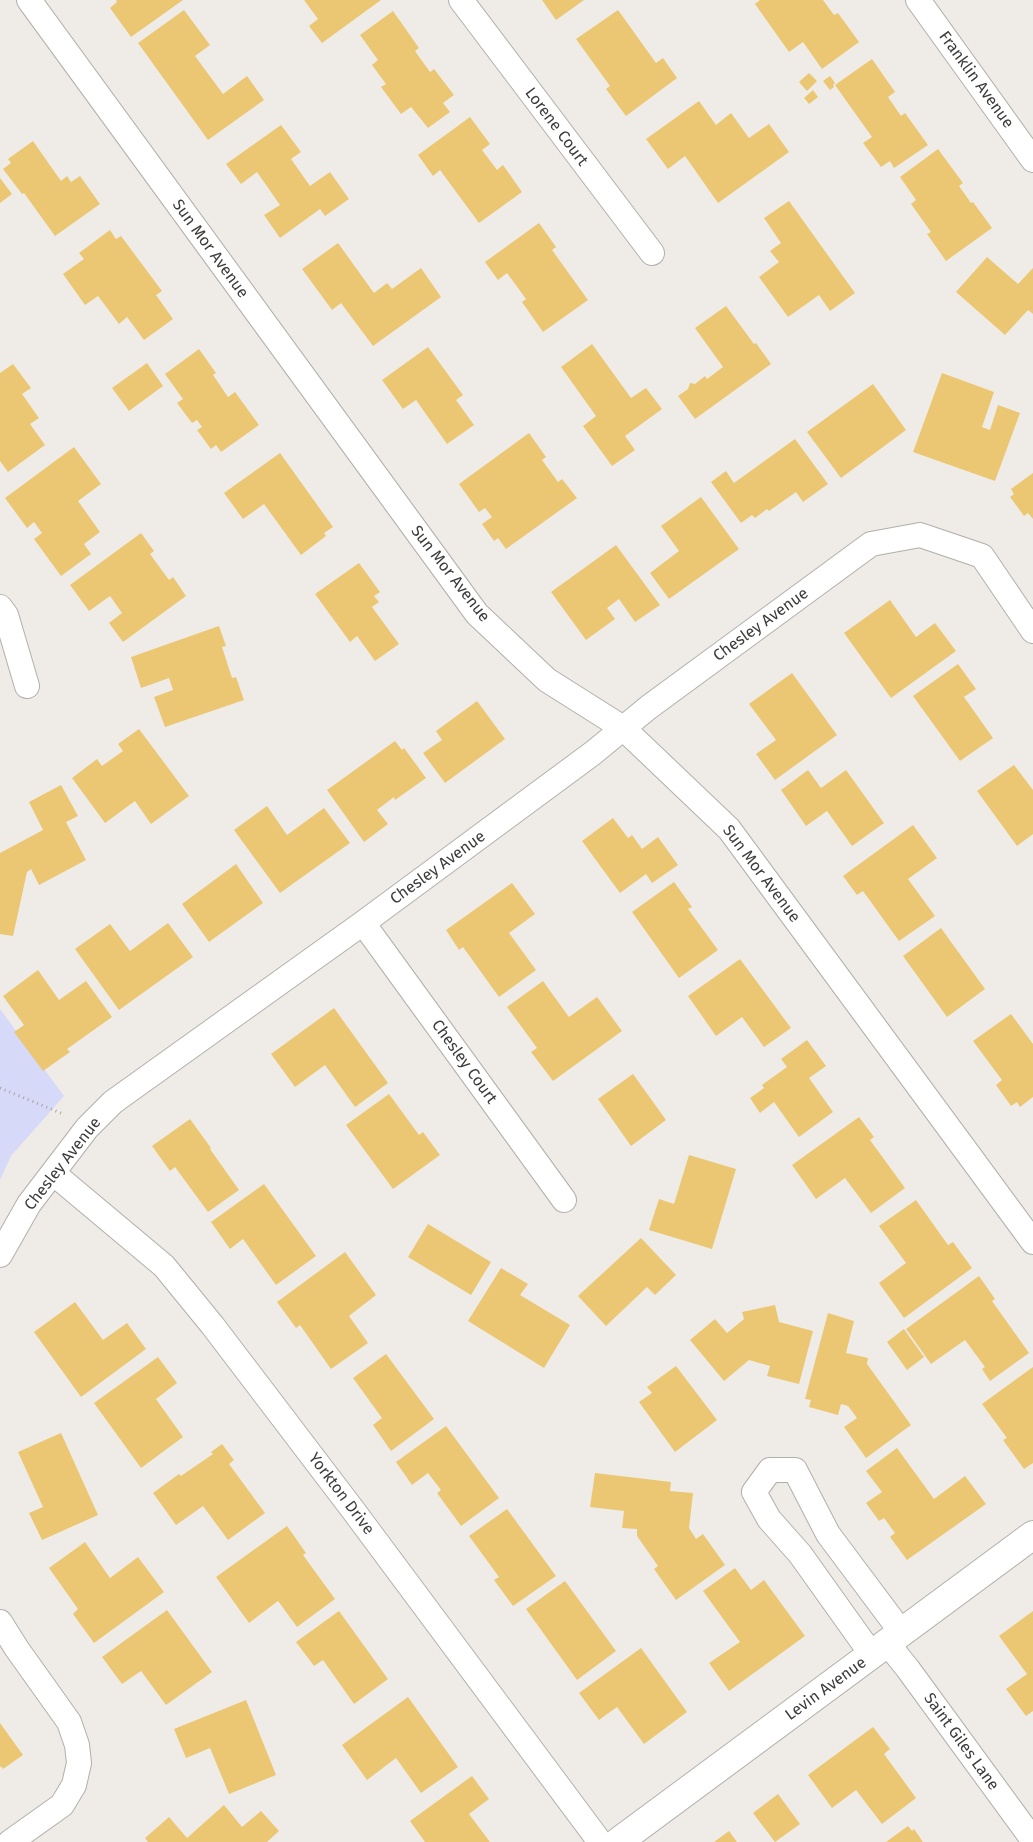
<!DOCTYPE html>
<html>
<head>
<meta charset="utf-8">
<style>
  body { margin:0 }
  canvas { display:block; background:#efece7 }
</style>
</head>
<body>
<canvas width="1033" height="1842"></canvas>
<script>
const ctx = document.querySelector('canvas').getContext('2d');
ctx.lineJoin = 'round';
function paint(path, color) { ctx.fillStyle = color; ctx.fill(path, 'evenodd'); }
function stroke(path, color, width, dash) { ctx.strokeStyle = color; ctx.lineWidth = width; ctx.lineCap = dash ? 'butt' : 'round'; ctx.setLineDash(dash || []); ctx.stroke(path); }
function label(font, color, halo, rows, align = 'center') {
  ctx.font = font + ' "Fira Sans",sans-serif'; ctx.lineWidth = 4.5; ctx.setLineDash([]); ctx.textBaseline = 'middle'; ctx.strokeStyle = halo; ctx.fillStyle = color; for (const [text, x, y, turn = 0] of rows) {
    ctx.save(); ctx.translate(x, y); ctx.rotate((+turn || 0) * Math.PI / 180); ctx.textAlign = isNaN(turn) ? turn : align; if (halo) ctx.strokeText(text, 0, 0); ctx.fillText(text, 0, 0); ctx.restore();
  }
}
const green = new Path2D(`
  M0,1009L64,1096L11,1156L0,1180Z`);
const building = new Path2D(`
  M116,0H183L131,37L110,8L117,2Z
  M304,0H381L322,43L309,26L318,19Z
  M542,0H584L556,20Z
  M760,0H823L834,15L838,13L859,42L822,69L803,42L789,52L755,4Z
  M184,10L210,45L195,56L223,94L247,76L264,100L208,140L138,43Z
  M618,10L656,63L663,58L677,78L626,116L606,89L610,86L576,39Z
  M393,11L419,48L415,51L430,72L434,69L454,95L443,103L450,112L428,128L411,107L401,114L381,87L386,84L372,65L378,60L360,35Z
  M872,59L895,92L888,97L901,116L905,113L928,145L894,168L890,161L881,167L863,143L872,137L835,85Z
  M809,73L817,81L807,91L799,82Z
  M830,76L835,83L833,85L834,87L830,90L823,81Z
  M813,90L818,97L809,104L804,98Z
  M699,101L716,125L731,113L749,138L769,124L789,152L718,203L685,156L668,169L646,139Z
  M470,117L490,144L482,150L497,170L503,165L522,192L479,223L440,170L433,176L418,155Z
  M281,125L301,152L291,159L310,186L330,172L349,199L325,216L320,209L280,238L264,215L280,205L257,172L241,184L226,164Z
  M33,141L61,181L67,176L71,182L80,176L100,204L55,236L24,193L22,194L3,169L11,163L8,159Z
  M938,149L963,183L959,186L971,203L973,202L992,228L946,261L927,234L931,232L911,204L916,200L900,177Z
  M0,178L12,194L0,203Z
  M789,201L855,293L830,311L819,295L788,317L759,277L779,262L770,251L781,243L764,218Z
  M539,223L556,247L552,250L588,300L543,332L522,302L526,299L507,273L498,280L485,262Z
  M110,230L116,239L121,236L162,291L156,295L173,319L144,340L127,317L119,324L98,296L85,305L63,274L84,259L79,253Z
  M338,243L374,293L387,283L392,289L421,268L441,297L373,346L341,303L332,310L302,269Z
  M987,257L1018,284L1033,268V314L1028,310L1005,335L956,292Z
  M726,306L754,344L756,343L771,364L695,419L678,396L688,389L690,383L695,384L705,376L707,379L723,367L695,328Z
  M592,344L631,398L646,388L662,409L625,436L635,450L612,466L583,426L596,416L561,367Z
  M428,347L463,395L456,400L474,425L447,444L416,400L403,409L382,380Z
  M199,349L216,373L213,375L228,397L235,392L259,425L221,452L216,445L211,449L197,430L202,427L197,420L192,423L177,403L183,399L165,374Z
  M147,363L163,386L129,411L112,388Z
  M13,364L31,388L22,394L39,418L30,424L45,445L8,472L0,461V373Z
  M942,373L994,392L982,427L990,430L998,405L1020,413L995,481L913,452Z
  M873,384L906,430L841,478L807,432Z
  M529,433L546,457L542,460L558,482L562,479L577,498L506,549L498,538L494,541L482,524L492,517L485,508L479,512L459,484Z
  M795,439L828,484L803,502L796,492L769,511L767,509L755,518L752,515L741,523L711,482L726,471L734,483Z
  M74,447L101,484L78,501L100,532L84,544L91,554L61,576L34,539L42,533L34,522L27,528L5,498Z
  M280,453L333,527L324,533L326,536L301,555L264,504L243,519L224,493Z
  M1033,473V519L1028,513L1024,516L1010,497L1014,494L1011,489Z
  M701,497L739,549L669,599L650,573L679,551L661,526Z
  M141,533L154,551L150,554L169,580L173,577L186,596L123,642L109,623L122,613L110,596L89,611L70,585Z
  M616,545L660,605L635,622L619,599L607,608L615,619L586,640L551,592Z
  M359,563L380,592L374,596L379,602L372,607L399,644L375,661L357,636L350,642L315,594Z
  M890,600L916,637L935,623L956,651L891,698L844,633Z
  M219,626L226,646L222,647L232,678L236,677L244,700L165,727L154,697L173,690L169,678L141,688L131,657Z
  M958,664L976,689L964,697L993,738L960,761L913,696Z
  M792,673L837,735L775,780L756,754L776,740L749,704Z
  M477,701L505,739L445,783L423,753L442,740L436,731Z
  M139,729L189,796L151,824L135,801L105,823L72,778L97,759L102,766L123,751L118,744Z
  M395,741L402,750L404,748L426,778L395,800L394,797L377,810L388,824L364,842L327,790Z
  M1014,765L1033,790V834L1017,846L977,791Z
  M808,770L821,788L846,770L884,823L852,846L827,811L806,826L781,790Z
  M61,785L78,816L66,822L86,860L39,885L31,869L27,872L13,936L0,934V853L43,830L29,802Z
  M267,806L287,835L324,808L350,843L280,893L234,830Z
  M613,818L628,838L632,835L642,849L658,837L678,865L652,883L646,874L620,893L582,841Z
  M913,825L937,858L908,879L935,916L899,941L863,891L857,895L843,876Z
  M236,864L263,903L209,942L182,904Z
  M674,882L692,907L688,909L718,950L679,978L632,912Z
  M512,883L535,914L509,933L536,970L499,997L463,947L459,950L446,930Z
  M168,923L193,957L119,1010L75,949L110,924L130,951Z
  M941,928L985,989L947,1017L903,956Z
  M740,959L791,1028L764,1047L742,1017L716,1036L688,996Z
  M38,970L59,1000L86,981L112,1017L67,1049L70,1052L43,1071L14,1032L24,1025L3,996Z
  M543,981L569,1017L597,997L622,1031L553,1081L531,1052L537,1048L507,1007Z
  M334,1008L388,1083L355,1107L325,1065L295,1087L271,1054Z
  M1011,1014L1033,1044V1097L1020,1107L1017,1102L1011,1106L996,1085L1002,1080L973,1041Z
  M807,1040L826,1066L809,1078L833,1112L799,1137L774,1102L760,1113L750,1098L764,1088L762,1085L787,1067L781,1059Z
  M633,1074L666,1120L631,1146L598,1099Z
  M389,1094L419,1135L423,1132L440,1155L393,1189L346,1125Z
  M859,1117L874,1137L870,1140L905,1188L871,1213L845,1178L816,1199L792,1165Z
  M190,1119L211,1148L210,1149L239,1190L208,1212L175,1167L170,1171L152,1146Z
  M689,1155L736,1169L712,1249L649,1230L659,1199L674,1204Z
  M264,1184L316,1256L276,1285L243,1239L230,1249L211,1222Z
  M916,1200L948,1245L953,1242L972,1268L904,1318L879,1283L906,1263L879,1226Z
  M428,1224L491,1262L471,1295L408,1257Z
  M641,1238L676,1275L655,1295L647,1287L606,1326L578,1296Z
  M345,1252L376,1295L349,1316L368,1343L331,1369L300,1325L296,1328L277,1302Z
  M501,1268L528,1284L520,1295L570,1325L544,1368L468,1321Z
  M979,1276L995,1299L992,1301L1029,1353L990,1381L982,1369L985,1367L965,1340L931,1364L906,1329Z
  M75,1302L103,1340L127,1323L146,1349L81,1397L34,1332Z
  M775,1305L779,1322L813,1331L799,1384L767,1376L770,1366L749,1360L724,1381L690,1340L715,1319L727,1333L744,1319L742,1312Z
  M828,1313L854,1321L846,1353L868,1358L867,1364L911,1425L866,1458L844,1427L857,1418L848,1406L841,1404L838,1415L809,1407L811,1400L805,1399Z
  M904,1329L924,1357L907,1370L887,1342Z
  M386,1354L434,1419L391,1451L373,1425L382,1418L353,1378Z
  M158,1357L177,1383L156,1399L183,1437L141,1468L94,1403Z
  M676,1366L717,1420L675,1452L639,1402L652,1393L647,1387Z
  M1033,1367V1463L1024,1469L1003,1440L1007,1438L982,1404Z
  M446,1426L499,1498L461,1526L437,1493L441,1490L428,1473L412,1485L396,1462Z
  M61,1433L98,1515L42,1540L29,1513L43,1507L18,1452Z
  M222,1444L234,1460L229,1464L265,1513L228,1540L203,1506L176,1525L153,1493L179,1474L181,1476L213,1454L211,1452Z
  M897,1448L934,1499L965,1476L986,1504L907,1560L890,1537L895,1533L884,1518L879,1521L866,1503L882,1492L866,1471Z
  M595,1473L671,1482L670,1491L693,1493L689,1528L696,1539L703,1534L725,1565L676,1600L654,1569L658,1566L637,1536V1529L622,1528L624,1511L590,1507Z
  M507,1509L556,1576L513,1606L494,1580L499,1577L469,1536Z
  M287,1526L306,1553L303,1555L335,1599L297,1627L278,1601L249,1623L216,1577Z
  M85,1542L110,1578L138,1557L164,1592L94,1643L73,1614L78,1609L49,1568Z
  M735,1568L751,1590L764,1580L805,1636L729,1691L709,1663L740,1642L703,1591Z
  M565,1581L616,1651L577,1680L526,1609Z
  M167,1610L212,1672L166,1705L141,1671L122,1684L102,1657Z
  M339,1611L388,1679L354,1704L323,1660L314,1666L296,1642Z
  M1033,1611V1711L1026,1716L1006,1689L1027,1674L999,1636Z
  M641,1648L687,1712L644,1744L617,1707L599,1720L579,1693Z
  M408,1697L458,1767L421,1793L396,1758L367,1780L342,1745Z
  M246,1700L276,1775L229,1794L210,1748L186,1758L174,1729Z
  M0,1723L23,1755L3,1769L1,1766L0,1768Z
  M873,1727L890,1749L884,1754L916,1798L882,1824L856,1790L832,1808L808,1775Z
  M472,1776L489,1799L469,1814L490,1842H425L410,1821Z
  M778,1794L800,1824L775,1842L753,1813Z
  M224,1805L242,1827L261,1811L279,1831L267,1842H148L145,1838L169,1817L187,1838Z
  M908,1826L912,1831L914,1829L923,1842H886Z
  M729,1831L737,1842H714Z`);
const path = new Path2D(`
  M0,1088L63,1114`);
const minor = new Path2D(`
  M29,0L477,614L547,680L623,728L729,829L1033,1242
  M461,0L652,253
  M918,0L1033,160
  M0,607L6,615L27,686
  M363,923L564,1200
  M53,1173L164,1266L213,1326L353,1510L600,1842
  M0,1255L29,1204L87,1128L113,1102L363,923L593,753L649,707L871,544L920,535L982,556L1033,631
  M0,1622L17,1649L69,1722L77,1745L79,1763L74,1785L62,1805L10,1842
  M888,1644L908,1669L1033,1840
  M872,1655L800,1554L769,1519L754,1492L770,1470H795L828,1534L902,1633`);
const tertiary = new Path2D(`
  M618,1842L1033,1535`);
const streetNames = [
  ["Franklin Avenue",976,80,54],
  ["Lorene Court",556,127,53],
  ["Sun Mor Avenue",210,249,54],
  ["Sun Mor Avenue",450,574,52],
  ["Chesley Avenue",761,625,-36],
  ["Chesley Avenue",438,868,-36],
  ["Sun Mor Avenue",761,874,53],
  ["Chesley Court",464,1062,54],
  ["Chesley Avenue",63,1164,-52],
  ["Yorkton Drive",341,1494,53],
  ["Levin Avenue",826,1689,-36],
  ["Saint Giles Lane",961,1742,54]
];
paint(green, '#d7d9f8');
paint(building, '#ebc773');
stroke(minor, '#b2afaa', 26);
stroke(tertiary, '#b2afaa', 30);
stroke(path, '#a7a5a1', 3, [1, 4]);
stroke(minor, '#fff', 24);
stroke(tertiary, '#fff', 28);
label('16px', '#3c3b39', '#fff', streetNames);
</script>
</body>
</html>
